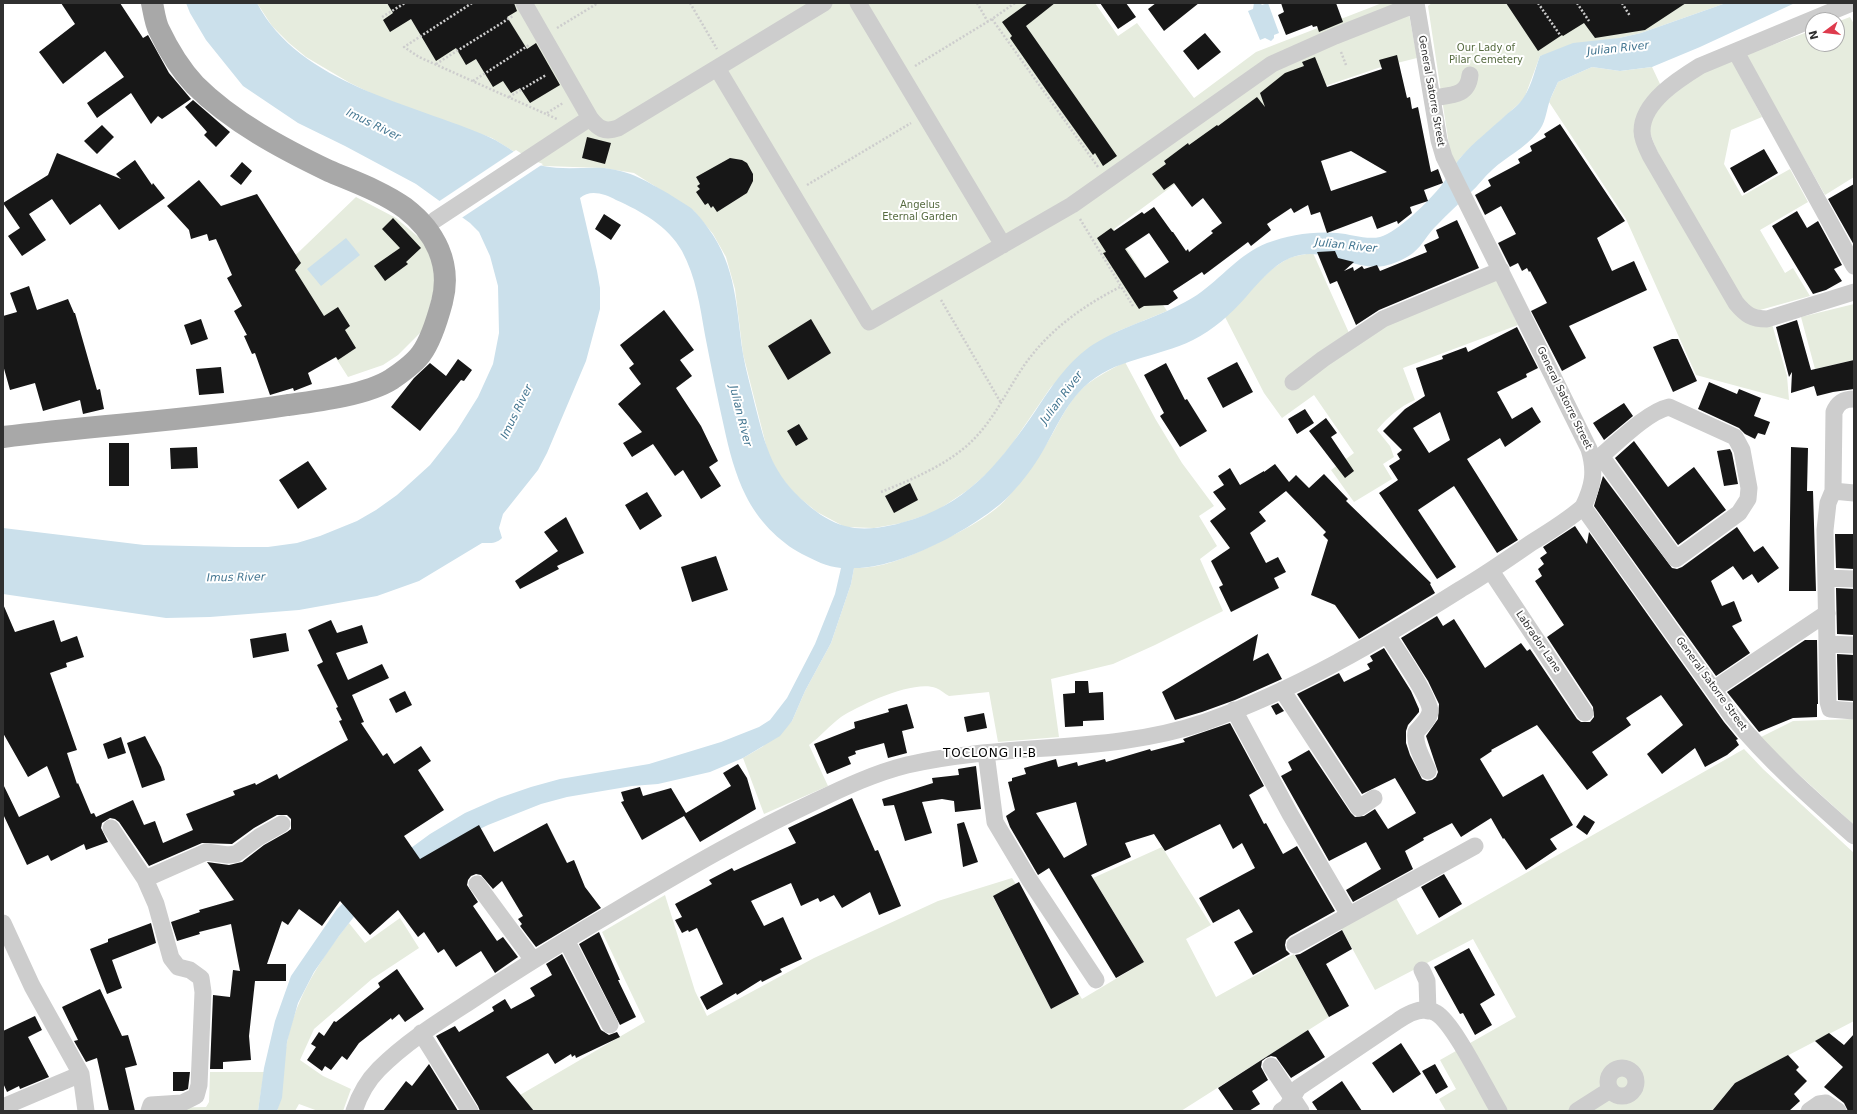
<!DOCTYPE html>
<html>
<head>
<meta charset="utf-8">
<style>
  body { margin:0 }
  #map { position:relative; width:1857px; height:1114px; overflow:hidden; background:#fff; font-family:"DejaVu Sans",sans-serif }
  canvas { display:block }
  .frame { position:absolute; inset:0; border:4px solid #303030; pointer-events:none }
  .north { position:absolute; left:1805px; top:12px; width:40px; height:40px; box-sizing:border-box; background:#fff; border:1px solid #acacac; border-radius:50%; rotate:255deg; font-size:11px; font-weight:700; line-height:16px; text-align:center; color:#303030 }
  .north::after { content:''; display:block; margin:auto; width:14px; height:18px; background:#de3b4d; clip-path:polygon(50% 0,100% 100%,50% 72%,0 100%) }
</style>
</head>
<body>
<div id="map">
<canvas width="1857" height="1114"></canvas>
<div class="frame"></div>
<div class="north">N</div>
</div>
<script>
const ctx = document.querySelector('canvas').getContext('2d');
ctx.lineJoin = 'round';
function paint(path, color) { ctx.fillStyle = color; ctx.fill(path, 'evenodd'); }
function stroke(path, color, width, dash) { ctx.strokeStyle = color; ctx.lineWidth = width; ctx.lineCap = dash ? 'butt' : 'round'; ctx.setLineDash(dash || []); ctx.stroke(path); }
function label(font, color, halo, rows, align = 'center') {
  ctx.font = font + ' "DejaVu Sans",sans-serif'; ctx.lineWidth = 4; ctx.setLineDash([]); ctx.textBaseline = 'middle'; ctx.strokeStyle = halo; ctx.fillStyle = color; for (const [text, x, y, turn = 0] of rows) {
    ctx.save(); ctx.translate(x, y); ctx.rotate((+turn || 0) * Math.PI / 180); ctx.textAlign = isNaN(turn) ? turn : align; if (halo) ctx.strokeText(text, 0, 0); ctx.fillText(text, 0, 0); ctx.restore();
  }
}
const green = new Path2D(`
  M257,3H1095L1118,36L1137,23L1194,98L1256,52L1382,3H1407L1417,58L1381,67L1293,97L1114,229L1167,311L1116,332L1051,387L1010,447L991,470L968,490L935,512L902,523L874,528L845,527L817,512L796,495L779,475L768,453L743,354L735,289L726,257L713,234L694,211L634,173L603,168L544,166L529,161L492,138L381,98L350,83L306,57L289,43L272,26Z
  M1432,3H1726L1641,33L1540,56L1524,99L1461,157L1456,164L1450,152L1428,6Z
  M1850,17L1854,24V177L1825,195L1745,55L1813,30V44H1837V22Z
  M1732,60L1762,117L1731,130L1724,164L1742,196L1790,169L1808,202L1760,230L1785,273L1793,268L1810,296L1760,310L1748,308L1657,152L1649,130L1654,111L1696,75Z
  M1592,67L1620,71L1652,67L1661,86L1639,114L1735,309L1772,324L1787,376L1789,400L1696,375L1626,219L1549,102L1558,82Z
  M356,197L396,218L423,241L430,253L437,277L424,329L398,355L383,365L348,377L280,270Z
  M1313,253L1354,344L1371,331L1488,278L1497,281L1518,325L1403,368L1415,400C1399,407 1388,417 1377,430L1390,446L1394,457L1383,464L1392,479L1354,502L1331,470L1354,453L1314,395L1282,418L1264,393L1225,317C1244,299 1267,267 1292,257C1299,255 1306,254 1313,253Z
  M1854,304V360L1815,369L1801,317Z
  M1125,362L1156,420L1182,463L1214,506L1199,516L1217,546L1200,559L1223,611L1155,645L1113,664L1051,679L1059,737L998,742L989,692L949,696C945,694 941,690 936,688C915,679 859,705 841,717C830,725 820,737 809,745L828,786L764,814L743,758L762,747L792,721L805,691L831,643L851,584L854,568C879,569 906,558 929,547C954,535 990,518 1008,497C1022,480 1036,461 1047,443C1059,424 1068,400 1086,385C1098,376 1111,369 1125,362Z
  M1854,719V825L1759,738L1793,721Z
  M1744,749L1763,769L1854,853V1021L1735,1083L1712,1111H1446L1439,1099L1456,1089L1440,1060L1516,1017L1473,939L1375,990L1341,928L1396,898L1417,935Z
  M1162,847L1211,925L1186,939L1216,997L1294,954L1329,1017L1181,1111H534L520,1095L645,1022L602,932L665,895L695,991L707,1016L814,958L938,901L1012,878L1016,884L993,897L1051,1009L1079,994L1082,999L1144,962L1093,878Z
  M400,918L419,948L372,979L314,1029L300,1060L323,1076L351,1089L343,1111H318L299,1104L295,1111H277C285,1088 282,1065 287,1042C296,997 321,958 349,923L365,943Z
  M210,1072H264L258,1111H158L159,1108L206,1107L209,1102Z`);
const water = new Path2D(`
  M186,3H257C300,85 412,103 489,137C507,145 523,161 543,166C563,170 584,167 604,168C631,171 646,181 669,194C676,199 684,203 691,208C698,214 703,221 708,228C737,267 736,308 743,354C746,371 751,388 755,405C766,448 772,474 807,504C817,513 832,523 845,526C866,532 893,526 914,519C972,500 1003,458 1036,410C1052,386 1069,360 1094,344C1126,324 1165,316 1197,295C1222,278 1239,254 1267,243C1289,235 1313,231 1337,233C1351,234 1366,240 1380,237C1398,232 1429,201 1441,186C1448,177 1453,166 1461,157C1474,142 1491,129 1506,115C1512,110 1520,104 1524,97C1532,85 1535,69 1540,56L1573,43L1619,38L1641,33L1726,3H1795L1700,47L1652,67L1620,71L1592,67L1558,82C1555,89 1551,96 1549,103C1546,113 1545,124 1538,132C1523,150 1507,156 1492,170C1484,177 1478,186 1470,193C1459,204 1447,214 1437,225C1428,233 1423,245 1413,253C1405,259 1394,264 1384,266C1352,271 1323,244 1290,258C1272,266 1259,282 1246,297C1231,314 1213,330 1193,340C1157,358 1114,358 1084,387C1061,409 1051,442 1032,468C1025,478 1015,490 1006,499C973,529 899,569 854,568L851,584L831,643L805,691L792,721L780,736L743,758L710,772L658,784L632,786L567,797L541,804L488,825L451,843L360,909L339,936L314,972L298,1003L287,1042L282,1098L277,1111H258L264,1068L275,1021L291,976L337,909L362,884L430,834L465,813L499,798L531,787L560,779L649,764L721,742L759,727L770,720L787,698L815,644L835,594L841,568C827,567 814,560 802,554C779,542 757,519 746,496C735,474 729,450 724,427C717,396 711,366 705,335C700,306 696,277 682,251C668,226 641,211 616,200C605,194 590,189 580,198L597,271L600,288V309L586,361L547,453L538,470L503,514L499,528L502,538C496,544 490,543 482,543L419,581L377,596L299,610L210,617L166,618L3,594V528L144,545L235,547H268L297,543L320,536L357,521L376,510L397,495L430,465L456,432L478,397L493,364L499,333L498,286L490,256L479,232L470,223L416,184L345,146L298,123L243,86L206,40L190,13Z
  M1254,3H1260L1262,5L1268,3L1279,33L1274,35V38L1271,41L1265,38L1260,40L1248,11L1253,9Z
  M346,238L360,255L321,286L307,269Z`);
const pier = new Path2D(`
  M516,150L530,159L543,164L460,219L438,202Z`);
const building = new Path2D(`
  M61,3H120L143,38L148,35L169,73L191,99L162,119L158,116L151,124L131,93L97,118L87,103L124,77L105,51L63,84L39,52L75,24Z
  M387,3H514L517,11L507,17L527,49L536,43L560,85L530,103L520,88L511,93L503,81L493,87L476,59L466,65L456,48L436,61L411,19L390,32L383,20L393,13Z
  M1028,3H1055L1026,26L1117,156L1103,166L1095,153L1093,155L1047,91L1010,38L1012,36L1002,22Z
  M1100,3H1126L1136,17L1118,29Z
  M1156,3H1199L1164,31L1148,9Z
  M1281,3H1336L1343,22L1319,32L1317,26L1313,27L1312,25L1286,35L1278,15L1284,12Z
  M1506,3H1686L1645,30L1595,38L1584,23L1563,36L1562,35L1538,51Z
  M1205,33L1221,52L1198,70L1183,51Z
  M1397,55L1407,98L1410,97L1412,109L1418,107L1431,172L1438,169L1443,183L1424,190L1428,201L1410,207L1412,213L1398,224L1397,221L1377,229L1372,216L1327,233L1320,212L1311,215L1308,205L1294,213L1291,208L1267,224L1271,230L1251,246L1248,242L1204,275L1202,272L1173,291L1178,298L1168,305L1144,306L1139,309L1103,253L1106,252L1097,238L1111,228L1114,231L1142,212L1144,214L1154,207L1172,232H1173L1186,251L1188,249L1189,252L1213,233L1211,231L1222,223L1203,198L1192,207L1174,183L1164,190L1152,174L1166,164L1164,161L1188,143L1189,145L1217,125L1218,126L1257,97L1265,107L1260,93L1285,73L1304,66L1302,62L1315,57L1327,87L1382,69L1379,60ZM1351,151L1387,172L1331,191L1321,161ZM1149,233L1169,262L1145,278L1125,249Z
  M193,100L230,132L216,147L204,135L207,132L185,107Z
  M1560,124L1625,221L1597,238L1612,271L1634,261L1647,290L1569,326L1586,358L1562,371L1531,311L1547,303L1530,271L1529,272L1527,268L1522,271L1518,263L1510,267L1498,243L1516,234L1501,206L1485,215L1475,195L1491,186L1488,180L1520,163L1518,159L1532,151L1530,146L1546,137L1544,134Z
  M102,125L114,137L97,154L84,141Z
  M587,137L611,143L605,164L582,158Z
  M1764,149L1778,173L1744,193L1730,168Z
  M57,153L121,179L116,174L135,160L152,185L153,183L165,198L119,230L100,204L70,225L52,199L29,214L46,240L22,256L8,236L20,228L3,203L48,175Z
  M730,158L742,160L747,163L753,174V181L747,193L717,212L713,206L711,208L708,203L705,205L696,192L700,189L697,186L700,184L696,177Z
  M242,162L252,171L241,185L230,176Z
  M199,180L221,206L257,194L301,263L295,270L324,316L338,307L350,326L345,330L356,348L338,360L336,357L308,373L312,384L294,391L293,388L270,395L255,353L252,354L244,336L247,335L234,311L242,306L227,278L232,275L216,239L209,241L207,234L191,239L189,230L167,206Z
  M1854,184V245L1828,199Z
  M1797,211L1807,228L1818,221L1842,265L1834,269L1842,281L1826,290L1813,294L1772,226Z
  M604,214L621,225L611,240L595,229Z
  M393,218L421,248L406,262L408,264L385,281L374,266L400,248L382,229Z
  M1457,220L1479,268L1379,310L1356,325L1337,281L1330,284L1317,252L1335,251L1338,258L1354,262L1344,271L1353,267L1354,271L1362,266L1364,269L1377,265L1380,271L1427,252L1424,245L1439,238L1436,230Z
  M29,286L37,310L68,299L74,313H75L97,390L100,389L104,409L83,414L80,400L43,411L35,383L10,390L3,365V316L17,312L10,293Z
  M664,310L694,350L680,360L692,376L676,388L701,426L718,461L709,467L721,486L701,499L683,470L675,476L653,444L632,457L623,443L642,432L618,404L641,384L629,368L634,364L620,345Z
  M201,319L208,339L191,345L184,325Z
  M811,319L831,353L788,380L768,346Z
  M1797,320L1811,370L1854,360V389L1833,392L1817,396L1814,386L1791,393L1792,372L1789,377L1776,327Z
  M1517,327L1538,368L1526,374L1527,377L1497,392L1512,419L1532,407L1541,422L1505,447L1500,438L1467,459L1518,540L1497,553L1454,486L1418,510L1456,567L1437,579L1379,493L1398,480L1389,466L1400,459L1397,454L1402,450L1383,431L1405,409L1425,396L1416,368L1443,359L1442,356L1466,347L1468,352ZM1440,412L1450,440L1429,453L1413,428Z
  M1672,339H1678L1697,381L1673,392L1653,347Z
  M458,359L472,370L464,381L461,380L420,431L391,407L414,378L430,363L446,376Z
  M1237,362L1253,392L1223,408L1207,378Z
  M1166,363L1185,400L1187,399L1207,431L1180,447L1160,416L1164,413L1144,375Z
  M221,367L224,393L199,395L196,369Z
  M1709,382L1737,394L1739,389L1761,398L1754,416L1770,422L1765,435L1758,433L1755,439L1745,434L1739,428L1698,409Z
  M1624,403L1633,416L1604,440L1593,423Z
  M1305,409L1314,423L1297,434L1288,419Z
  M1326,418L1337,433L1331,437L1354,471L1345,478L1309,431Z
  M799,424L808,439L796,446L787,431Z
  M1634,441L1668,487L1694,467L1726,510L1678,545L1615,458Z
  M109,443H129V486H109Z
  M197,447L198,468L171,469L170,448Z
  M1791,447L1808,448L1807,491H1813L1816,591H1789Z
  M1730,449L1732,453L1738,484L1724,486L1717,451Z
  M308,461L327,489L298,509L279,480Z
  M1275,464L1289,482L1296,475L1309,488L1324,474L1348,499L1346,501L1431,583L1430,584L1435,593L1359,639L1335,605L1311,595L1328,540L1323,535L1326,532L1286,491L1259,512L1266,521L1250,533L1266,563L1278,557L1286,572L1274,578L1279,588L1231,612L1219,587L1223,585L1211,561L1230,548L1210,521L1226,509L1213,492L1224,485L1218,476L1230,468L1240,485L1264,471V472Z
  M1603,476L1672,568L1677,569L1682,567L1737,527L1754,552L1763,546L1779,568L1758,583L1752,574L1743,580L1733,566L1711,581L1722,606L1734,601L1742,621L1732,626L1750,653L1716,676L1594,506Z
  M910,483L918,500L894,513L885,496Z
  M647,492L662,516L640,530L625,505Z
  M566,517L584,553L557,566L559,569L520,589L515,581L558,551L544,532Z
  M1575,526L1587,544L1589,532L1724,722L1738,739L1736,740L1739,745L1727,755L1705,767L1695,748L1662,774L1647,754L1683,725L1661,695L1626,718L1631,725L1592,752L1608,775L1587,790L1537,725L1491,750L1492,751L1480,759L1503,797L1543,774L1573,825L1550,839L1557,849L1526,870L1504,838L1503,839L1491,818L1461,837L1452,823L1423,838L1424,840L1405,851L1413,869L1353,902L1346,890L1381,869L1366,842L1329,861L1281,776L1292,770L1288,762L1309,750L1351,813L1355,817L1364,816L1375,809L1388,829L1416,813L1395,778L1362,794L1297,694L1339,673L1344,682L1370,669L1367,664L1373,661L1370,656L1384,648L1411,691L1419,709V712L1408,725L1406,731V743L1410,755L1422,779L1427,781L1432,780L1436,777L1438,772L1426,736L1438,719L1439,704L1428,681L1401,638L1437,616L1443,626L1454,619L1485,668L1521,643L1527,651L1530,649L1577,719L1581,722H1590L1594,717L1593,707L1547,637L1564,625L1535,581L1542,576L1538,569L1544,564L1540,558L1547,553L1543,547Z
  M1835,534H1854V569L1836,568Z
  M716,556L728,590L692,602L681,567Z
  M1836,588L1854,589V635L1837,634Z
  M3,604L15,632L54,620L61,642L77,636L84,657L66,663L67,667L50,673L77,750L67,753L77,784L78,783L91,814L94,813L96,817L133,800L144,825L155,821L163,843L193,830L186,814L235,795L233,791L255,783L256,785L277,774L279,779L348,740L339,721L342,720L336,708L338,707L317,665L323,662L308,630L331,620L337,633L362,625L368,643L336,653L348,680L382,664L389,678L352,695L364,722L361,723L383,756L387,753L394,764L421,746L431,761L418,770L444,810L404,836L420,859L479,825L494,852L547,823L567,863L574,860L585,887L601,908L536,947L520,926L522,924L518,919L523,916L502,881L493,889L481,875L476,874L471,876L468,880L467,885L478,902L473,906L497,941L503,937L518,957L495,973L481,951L456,967L444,949L438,953L424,932L418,937L398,910L370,935L340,901L322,926L299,909L288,925L282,921L267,964H286V981H255L249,1036L251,1060L223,1062V1069H210L213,995L230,997L233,970L240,971L231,924L199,932L200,934L177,941L171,922L200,912L199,910L234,900L207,862L229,865L242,862L264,845L287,832L291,829V819L287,815H277L254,828L232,844L202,843L149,866L119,822L115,819L110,818L102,823L101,828L108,842L86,850L84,844L51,861L48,855L27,865L3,814V784L19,817L60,797L47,766L28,777L3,733Z
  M286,633L289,651L253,658L250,639Z
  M1258,634L1253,661L1268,653L1282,679L1235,700L1202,712L1175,720L1162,692Z
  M1805,640H1817L1818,704H1817V717L1793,718L1759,732L1727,692Z
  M1837,654L1854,655V701L1838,700Z
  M1075,681H1088L1089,693L1103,692L1104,720L1083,721V726L1065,727L1063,694L1075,693Z
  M405,691L412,705L396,713L389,699Z
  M1278,703L1284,711L1276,715L1271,706Z
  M907,704L914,728L902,731L907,753L888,758L884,743L855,751L856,754L848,757L851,764L827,774L814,744L855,728L854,722L889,712L888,709Z
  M984,713L987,728L967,732L964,717Z
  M1230,723L1264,786L1249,795L1264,824L1266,823L1283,854L1297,846L1335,911L1290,936L1286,940L1285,945L1286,950L1290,954L1253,975L1234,942L1253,932L1239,909L1213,923L1199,898L1255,868L1242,843L1233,849L1220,824L1165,851L1154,834L1125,843L1131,857L1091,875L1144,962L1116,978L1049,868L1038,875L1010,827L1006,816L1015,810L1008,782L1012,781V778L1026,774L1024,768L1056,759L1058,767L1077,762L1078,766L1105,759L1106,762L1150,749L1151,751L1185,742L1183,739ZM1076,802L1087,845L1064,858L1036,813Z
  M145,736L161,767L165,780L142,788L127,743Z
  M121,737L126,753L108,759L103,744Z
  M738,764L747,778L756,809L700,842L684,816L642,840L621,802L624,801L621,792L640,787L643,796L671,788L686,813L731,786L723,773Z
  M976,766L981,809L955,812L954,801L942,799L922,802L932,833L905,841L894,805L884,806L882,799L933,783L932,778L959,775L958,769Z
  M852,798L875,851L878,850L901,906L879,915L870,892L842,908L834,895L820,902L818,898L801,906L791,883L751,901L764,926L783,917L802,959L780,969L782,972L762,982L761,980L737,995L736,993L707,1010L700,997L723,984L697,928L689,932L688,930L682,933L675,920L682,917L675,904L712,884L709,880L732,868L734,871L796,843L788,828Z
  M1584,815L1595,822L1587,835L1576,827Z
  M964,822L978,862L963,867L957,824Z
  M1444,874L1462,904L1439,918L1421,887Z
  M1019,882L1079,994L1051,1009L993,896Z
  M151,923L156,943L112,960L122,988L107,994L90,949L108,942V939Z
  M1342,930L1352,949L1326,964L1349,1006L1329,1017L1295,955L1300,954Z
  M599,932L620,980H618L636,1017L620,1025L579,944Z
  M1469,948L1495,995L1480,1004L1492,1025L1475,1035L1463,1013L1460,1014L1434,967Z
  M562,954L601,1030L609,1035L617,1032L620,1037L576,1058L575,1055L572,1057L571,1054L555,1064L548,1053L506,1077L534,1111H480L478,1106L436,1036L455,1026L459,1032L494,1011L492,1007L505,999L511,1009L535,996L530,988L552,975L546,964Z
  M397,969L424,1009L405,1022L399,1014L392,1020L391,1018L359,1043L347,1060L342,1056L331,1070L325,1066L322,1071L307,1060L316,1047L311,1044L319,1032L324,1036L334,1021L336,1022L380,987L378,983Z
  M100,989L122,1036L128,1035L137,1065L125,1068L135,1111H109L97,1058L86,1062L74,1041L78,1040L62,1007Z
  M35,1016L42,1030L28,1037L49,1077L20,1089L19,1086L7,1092L3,1083V1031Z
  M1308,1030L1325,1057L1291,1078L1276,1057L1271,1056L1266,1058L1262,1061L1261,1067L1268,1080L1252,1091L1260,1104L1249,1111H1234L1218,1088Z
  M1829,1033L1844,1045L1854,1034V1111H1848L1844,1103L1824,1087L1843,1067L1815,1041Z
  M1401,1043L1421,1074L1393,1093L1372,1063Z
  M1788,1055L1799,1067L1796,1070L1807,1081L1794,1094L1800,1101L1789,1111H1712L1735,1083Z
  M429,1064L458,1111H383L406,1081L412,1086Z
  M1435,1064L1448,1087L1436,1094L1422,1071Z
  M173,1072H190L188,1089L183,1091H173Z
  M1342,1081L1362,1111H1318L1312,1102Z`);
const path = new Path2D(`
  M472,3L404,47L419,57L557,119
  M690,3L717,49
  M977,3L988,22
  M1538,3L1560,35
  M1577,3L1589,21
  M1622,3L1630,16
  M382,17L405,3
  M992,19L1098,167
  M557,28L598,3
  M1341,52L1346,65
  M436,64L513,16
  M915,66L992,19L1015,3
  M473,81L529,45
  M509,97L546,75
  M547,113L563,103
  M807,185L911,123
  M1080,219L1133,306
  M941,300L1001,403
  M881,492C913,479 949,464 973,440C993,420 1006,393 1021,370C1046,332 1081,307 1120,287`);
const minor = new Path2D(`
  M524,3L590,118C598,128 604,133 618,128L824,3
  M858,3L1003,245
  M1416,3L1439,140L1444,157L1589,449C1596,472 1593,486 1583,507L1732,716C1769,761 1811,798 1854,836
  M1852,3L1700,66C1679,79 1642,102 1642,131C1642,140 1647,149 1651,157L1736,303C1746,315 1752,319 1767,319L1854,292
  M1736,52L1854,266
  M717,68L869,322L1072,205L1272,64L1335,36L1416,4
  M1432,98C1450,95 1468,97 1470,75
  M435,220L590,118
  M1293,382L1323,359L1383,319L1501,270
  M1854,399C1844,399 1838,402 1834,412L1833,491L1828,503L1825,530L1828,702L1830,709L1854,711
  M1594,462C1613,447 1646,412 1669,407L1735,437L1742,450L1749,488L1748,499L1739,513L1676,559L1601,456
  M1833,491L1854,493
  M1491,571L1585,713
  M1826,578L1854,579
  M1387,635C1395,647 1432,701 1430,712C1429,719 1421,726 1416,732C1414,745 1423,759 1428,771
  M1827,644L1854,645
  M1714,689L1827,613
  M1282,690L1359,808L1374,798
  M1234,710L1290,814L1349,915
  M986,753L995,822L1029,879L1096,980
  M111,828L145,879L156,904L171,958L178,967L190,970L201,978L203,992L199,1085L196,1096L182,1103L151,1105L149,1111
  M145,879L206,852L228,855L236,854L259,837L282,824
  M477,884L533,960
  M3,923L32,986L81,1074
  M566,940L610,1025
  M1295,945L1475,846
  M1422,970L1427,981L1428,1011
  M421,1033L470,1111
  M1271,1066L1301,1111
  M1608 1082a14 14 0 1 1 28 0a14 14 0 1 1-28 0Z
  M3,1107L81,1074L86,1111
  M354,1111C359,1096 368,1080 379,1069C406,1042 438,1022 469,1002C508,976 548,951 588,927C663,883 737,838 816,801C845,787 875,773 907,765C1005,742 1109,755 1205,722C1296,690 1380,640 1461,589C1485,575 1508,559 1531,543C1549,532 1567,521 1583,507
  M1281,1111L1287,1107L1298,1088L1396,1022C1407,1014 1423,1005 1436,1013C1454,1023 1486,1090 1499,1111
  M1577,1111L1610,1090
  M1809,1111L1819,1104L1826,1103L1838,1111`);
const major = new Path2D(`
  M3,437C98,425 194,420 288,405C318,401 367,395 392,379C402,372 414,364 421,354C430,342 438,317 442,302C452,264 435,231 405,208C383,192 355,182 329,171C283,149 232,122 195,85C181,70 168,49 159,30C155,22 154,12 152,3`);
const parkNames = [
  ["Our Lady of",1486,48],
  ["Pilar Cemetery",1486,60],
  ["Angelus",920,205],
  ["Eternal Garden",920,217]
];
const streetNames = [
  ["General Satorre Street",1431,91,80],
  ["General Satorre Street",1564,398,64],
  ["Labrador Lane",1538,642,56],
  ["General Satorre Street",1711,684,54]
];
const waterNames = [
  ["Julian River",1618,49,-6],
  ["Imus River",373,125,26],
  ["Julian River",1346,246,6],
  ["Julian River",1062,398,-53],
  ["Imus River",517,412,-64],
  ["Julian River",740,416,76],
  ["Imus River",236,578,-1]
];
const quarterNames = [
  ["TOCLONG II-B",990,754]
];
paint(green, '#e6ecde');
paint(water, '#cbe0eb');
paint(pier, '#fff');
paint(building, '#171717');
stroke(path, '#cdcdcd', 2.5, [2, 2]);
stroke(minor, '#cdcdcd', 17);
stroke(major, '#a8a8a8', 22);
label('10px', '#556a3f', '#fff', parkNames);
label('10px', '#303030', '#fff', streetNames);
label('italic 11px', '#41748f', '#fff', waterNames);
ctx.letterSpacing = '1px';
label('12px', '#000', '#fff', quarterNames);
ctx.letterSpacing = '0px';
</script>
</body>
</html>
